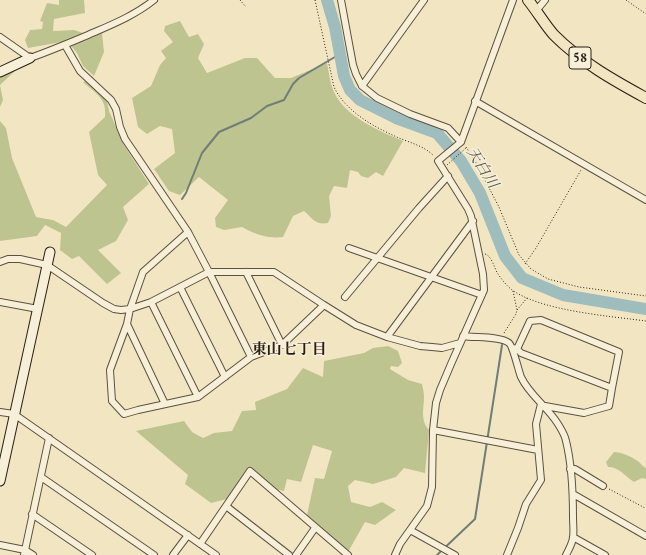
<!DOCTYPE html>
<html>
<head>
<meta charset="utf-8">
<style>
  body { margin:0 }
  canvas { display:block; background:#f2e6c2 }
</style>
</head>
<body>
<canvas width="646" height="555"></canvas>
<script>
const ctx = document.querySelector('canvas').getContext('2d');
ctx.lineJoin = 'round';
function paint(path, color) { ctx.fillStyle = color; ctx.fill(path, 'evenodd'); }
function stroke(path, color, width, dash) { ctx.strokeStyle = color; ctx.lineWidth = width; ctx.lineCap = dash ? 'butt' : 'round'; ctx.setLineDash(dash || []); ctx.stroke(path); }
function label(font, color, halo, rows, align = 'center') {
  ctx.font = font + ' "EB Garamond","Noto Serif JP",serif'; ctx.lineWidth = 3; ctx.setLineDash([]); ctx.textBaseline = 'middle'; ctx.strokeStyle = halo; ctx.fillStyle = color; for (const [text, x, y, turn = 0] of rows) {
    ctx.save(); ctx.translate(x, y); ctx.rotate((+turn || 0) * Math.PI / 180); ctx.textAlign = isNaN(turn) ? turn : align; if (halo) ctx.strokeText(text, 0, 0); ctx.fillText(text, 0, 0); ctx.restore();
  }
}
const green = new Path2D(`
  M59,0H84L85,13L54,19L53,31L74,30L83,33L86,40L102,33L104,52L94,76L83,66L77,53L67,41L28,48L25,40L30,30L42,29L43,22L40,21L47,3L59,5Z
  M180,21L189,37L198,34L204,44L198,58L207,73L245,58H257L275,78H291L327,63C329,73 330,83 334,92C345,117 380,131 403,141L383,176L376,172L368,178L361,176L358,172L350,170L347,188L334,186L329,196L331,216L328,223C315,225 313,219 304,211L293,216L283,237C268,239 255,234 242,227L224,230L216,227L215,218L228,200L199,177L180,195L169,191L154,169L175,153L172,129L160,126L147,134L138,127L132,98L151,86L160,65L166,58L161,51L173,42L164,31L165,26Z
  M15,68L14,72L0,85L3,100L0,107V76Z
  M86,81L107,101L109,111L124,145L149,184L123,207L128,220L116,241L98,250L121,273L107,284L79,256L72,259L60,250L61,233L45,225L37,236L0,241V121L6,128L12,158L36,217L53,220L66,227L107,185L98,175L89,132L105,117C107,98 96,94 83,82Z
  M388,346L398,351L402,363L398,367L391,366L390,369L408,380L422,384C423,388 424,393 424,397C424,408 420,420 429,430L425,473L404,468L396,477L373,484L355,480L348,486L351,502L370,507L382,502L396,510L375,525L365,522L348,552L307,515L315,478L324,479L332,451L313,445L301,482L287,479L284,491L275,489L249,467L227,499L211,503L185,484L188,475L136,431L184,421L192,432L203,438L214,433L232,431L242,411L256,410L255,402L287,389L303,368L323,377L324,361L364,353L373,348Z
  M614,452C621,452 630,456 636,460C640,462 642,466 646,468V479L642,478L634,482C626,477 618,466 608,467L606,462Z`);
const stream = new Path2D(`
  M182,199L186,193L202,153L219,132L251,118L267,106L284,100L293,84L299,78L340,54
  M437,555L475,519L502,345`);
const river = new Path2D(`
  M327,0L335,27L344,76L350,90L360,100L396,118L437,133L461,161L480,193L505,256L522,278L563,295L646,309`);
const path = new Path2D(`
  M240,0L246,7
  M315,0L334,87C346,112 374,127 399,138C411,143 424,146 434,156
  M626,0L646,14
  M466,147L475,161L499,207L519,255L531,269L548,279L579,287L646,296
  M447,165L466,148
  M485,254C492,256 494,268 498,274C502,280 507,286 512,290C542,311 609,316 646,321
  M525,264L536,248L581,170
  M517,310L527,298
  M504,333L516,314L517,310L513,291
  M609,489L645,508`);
const street = new Path2D(`
  M341,0L353,65L356,74L362,86L377,98L410,114L448,128L461,142
  M536,11L545,0
  M0,37L30,58C50,51 69,43 88,35C111,25 134,16 154,0
  M65,45L80,71L111,100L116,109L120,127L125,139L188,232L209,272L251,357
  M362,86L424,0
  M475,101L646,200
  M188,232L143,272L130,309L127,324L110,370L112,401L124,414L138,410L198,397L251,357L282,345L324,305
  M349,248L482,295
  M0,262L8,259H20L47,265L103,303L114,309L121,310L130,309L151,302L209,272H274L324,305L356,325L387,337L420,346L432,347L442,348L460,343
  M246,272L282,345
  M180,287L225,377
  M345,297L419,208L448,176
  M0,302L38,309
  M151,302L198,397
  M127,324L165,404
  M463,336C475,338 500,336 509,343C513,346 518,369 521,377C530,396 547,406 558,424C561,429 565,435 566,441C572,465 573,492 573,517C573,524 574,531 573,538C572,544 569,549 566,555
  M387,337L473,221
  M512,348L517,349L521,353L612,388L609,406L584,413L545,406
  M517,349L530,321L541,320L619,352L612,388
  M0,412L14,414L216,555
  M433,430L538,450
  M570,469H575L603,486
  M41,477L154,555
  M573,494L646,536
  M226,506L289,555
  M32,514L92,555
  M410,530L455,555
  M573,537L605,555
  M200,544L250,471L348,555
  M0,545L25,550L33,555
  M24,555L49,438
  M173,555L188,535
  M296,555L315,528
  M395,555L400,544L427,506L432,487L433,430L436,403L440,390L451,364L484,290L483,274L471,216L468,209L438,161L461,142L513,0
  M507,555L518,528L526,504L541,480L536,424L541,404`);
const secondary = new Path2D(`
  M0,72L30,58
  M0,481L50,252`);
const primary = new Path2D(`
  M528,0C537,11 545,25 554,35C581,62 613,80 646,98`);
const shields = [
  [580,58,22]
];
const shieldNames = [
  ["58",580,58]
];
const waterNames = [
  ["天白川",482,168,58]
];
const neighbourhoodNames = [
  ["東山七丁目",289,350]
];
paint(green, '#bec490');
stroke(stream, '#707d79', 2);
stroke(river, '#9fbdbd', 12);
stroke(street, '#5c5040', 8);
stroke(secondary, '#2a1e14', 11);
stroke(primary, '#2a1e14', 12);
stroke(path, '#2a1e14', 1, [1, 2]);
stroke(street, '#f7efd7', 6);
stroke(secondary, '#f7efd7', 9);
stroke(primary, '#f2e6c2', 10);
for (const [x, y, w] of shields) { const box = new Path2D(); box.roundRect(x - w / 2, y - 11, w, 22, 3); ctx.fillStyle = '#f7efd7'; ctx.fill(box); stroke(box, '#2a1e14', 1); }
label('bold 13px', '#2a1e14', null, shieldNames);
label('italic 15px', '#53564f', '#f7efd7', waterNames);
label('bold 15px', '#2a1e14', '#f7efd7', neighbourhoodNames);
</script>
</body>
</html>
